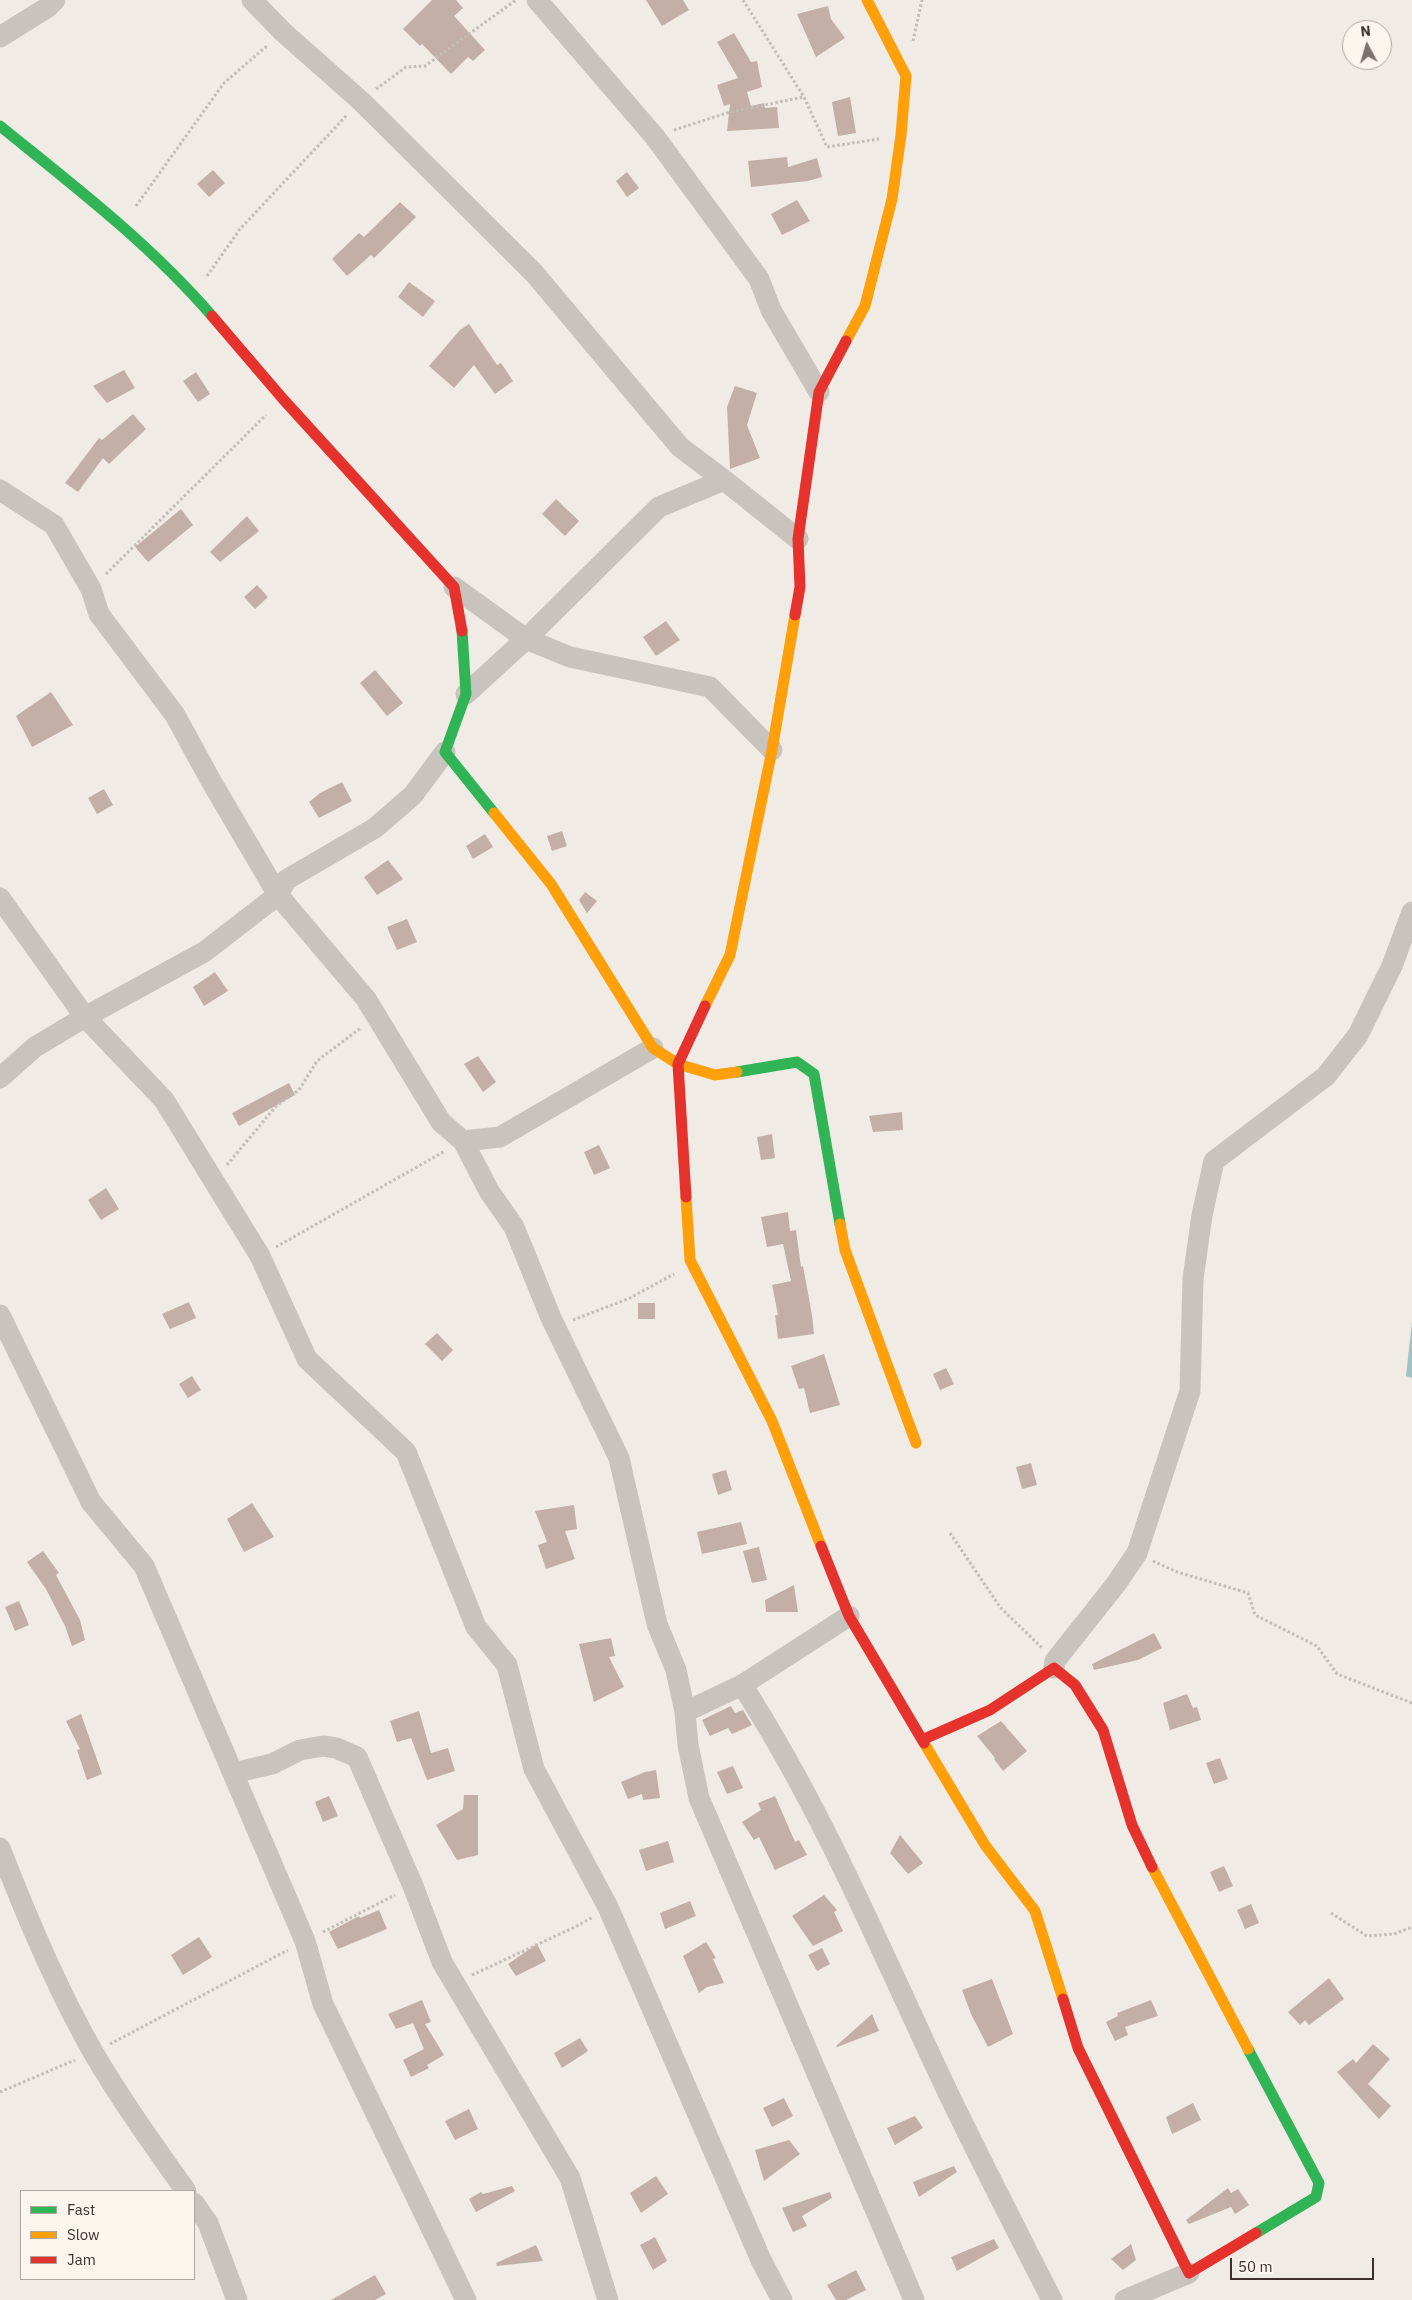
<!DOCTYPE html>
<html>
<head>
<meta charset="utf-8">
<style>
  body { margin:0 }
  #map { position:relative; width:1412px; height:2300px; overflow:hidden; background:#f0ebe5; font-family:"IBM Plex Sans",sans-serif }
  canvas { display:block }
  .legend { position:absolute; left:20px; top:2190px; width:175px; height:90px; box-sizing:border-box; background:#fbf5ee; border:1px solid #aea6a0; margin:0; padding:6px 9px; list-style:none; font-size:15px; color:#3b302b }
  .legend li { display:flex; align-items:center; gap:10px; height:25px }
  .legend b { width:25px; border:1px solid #aea6a0 }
  .north { position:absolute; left:1342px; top:20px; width:50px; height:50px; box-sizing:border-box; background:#fbf5ee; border:1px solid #aea6a0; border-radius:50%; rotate:354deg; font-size:14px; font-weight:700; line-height:20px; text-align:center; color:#3b302b }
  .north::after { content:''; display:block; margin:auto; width:18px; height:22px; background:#7a716c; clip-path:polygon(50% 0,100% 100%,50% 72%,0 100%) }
  .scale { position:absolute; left:1230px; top:2258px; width:144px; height:22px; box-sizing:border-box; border:2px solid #3b302b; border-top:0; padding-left:6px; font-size:15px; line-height:18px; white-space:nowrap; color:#3b302b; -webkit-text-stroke:4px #fbf5ee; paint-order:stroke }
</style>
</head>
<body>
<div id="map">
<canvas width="1412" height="2300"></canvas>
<ul class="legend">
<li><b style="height:6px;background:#30b455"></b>Fast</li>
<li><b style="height:6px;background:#ff9f0a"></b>Slow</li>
<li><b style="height:6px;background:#e5322d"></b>Jam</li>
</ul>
<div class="north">N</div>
<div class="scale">50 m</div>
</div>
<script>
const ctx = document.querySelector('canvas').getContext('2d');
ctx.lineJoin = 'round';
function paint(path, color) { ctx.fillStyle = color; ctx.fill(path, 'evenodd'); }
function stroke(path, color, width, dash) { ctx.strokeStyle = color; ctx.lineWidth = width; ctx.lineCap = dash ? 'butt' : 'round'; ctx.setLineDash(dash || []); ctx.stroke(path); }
const water = new Path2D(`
  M1412,1322V1378L1406,1376Z`);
const building = new Path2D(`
  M432,0H456L463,8L454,16L485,50L473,61L468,57L451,74L422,44L420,46L403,29Z
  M646,0H683L689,10L662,26Z
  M828,6L831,19L845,38L816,57L797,14Z
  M734,33L751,62L757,61L762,87L747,92L751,106L764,103L765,108L777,107L779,128L727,131L730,104L724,106L717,85L738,78L717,42Z
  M850,97L856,133L838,136L832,102Z
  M787,157L788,167L817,158L822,177L808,181L751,187L748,161Z
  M213,170L225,183L209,197L197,184Z
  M627,172L639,188L627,197L616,181Z
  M797,200L810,221L782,235L771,214Z
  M400,202L416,217L374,258L371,255L347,276L332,259L359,233L364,237Z
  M409,282L435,301L423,317L398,297Z
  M469,324L497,365L501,363L513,381L495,394L474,365L454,388L429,366L460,330Z
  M124,370L135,388L107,403L93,386Z
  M196,372L210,394L198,402L183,381Z
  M735,386L757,393L747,425L760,458L730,469L727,407Z
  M133,414L146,429L109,464L103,458L78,492L65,483L99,438L102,440Z
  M556,499L579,521L565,536L542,514Z
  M181,509L193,525L148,562L135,547Z
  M247,516L259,531L220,562L210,552Z
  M257,585L268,597L255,609L244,597Z
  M666,621L680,640L656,656L643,637Z
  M375,670L403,703L387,716L360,683Z
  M51,692L73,725L32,747L16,716Z
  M342,782L352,801L319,818L309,802L320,793Z
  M104,789L113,805L97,814L88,798Z
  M562,831L567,846L552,851L547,836Z
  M485,834L493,847L473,859L466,846Z
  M388,860L403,879L377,895L364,877Z
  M585,892L597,901L587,913L579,900Z
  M407,919L417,942L397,950L387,927Z
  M215,972L228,991L204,1006L193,987Z
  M478,1056L496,1082L483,1092L464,1064Z
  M289,1083L295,1095L239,1126L232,1113Z
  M902,1112L903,1130L873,1132L869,1116Z
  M772,1134L775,1158L761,1160L757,1137Z
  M599,1145L610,1168L594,1175L584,1152Z
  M106,1188L119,1209L101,1220L88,1200Z
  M788,1212L790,1231L796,1230L801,1267L803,1266L812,1315L814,1334L778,1339L775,1315H778L772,1285L791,1281L783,1244L767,1247L761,1217Z
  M189,1302L196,1318L170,1329L162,1314Z
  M638,1303H655V1319H638Z
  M437,1333L453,1350L442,1361L425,1344Z
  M824,1354L840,1405L810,1413L804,1388L799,1389L791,1366Z
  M946,1368L954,1384L940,1390L933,1374Z
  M192,1376L201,1390L188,1398L179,1384Z
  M1031,1463L1037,1485L1022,1489L1016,1467Z
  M726,1470L732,1490L718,1495L712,1474Z
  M252,1503L274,1537L244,1552L227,1519Z
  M574,1505L577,1529L565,1531L575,1559L546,1569L538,1545L547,1542L535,1511Z
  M741,1522L747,1544L702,1554L697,1532Z
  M759,1547L767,1580L752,1583L743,1551Z
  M43,1551L59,1573L56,1575L80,1620L85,1640L72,1646L65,1626L46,1589L27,1562Z
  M794,1585L798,1612H766L765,1600Z
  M19,1601L29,1625L15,1631L5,1607Z
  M1154,1633L1162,1648L1138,1660L1094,1670L1092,1664Z
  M611,1638L615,1656L609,1657L624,1687L594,1702L579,1644Z
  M1187,1694L1193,1708L1197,1707L1201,1720L1170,1730L1163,1703Z
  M731,1706L735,1713L743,1710L752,1725L732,1734L728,1728L710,1736L702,1720Z
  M419,1711L431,1753L448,1748L455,1771L427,1780L411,1738L397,1742L390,1721Z
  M81,1714L102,1774L87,1780L77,1750L80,1749L66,1721Z
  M1001,1721L1027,1751L1003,1771L994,1759L995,1758L977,1736Z
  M1220,1758L1228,1779L1214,1784L1206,1763Z
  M733,1766L743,1788L727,1794L717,1772Z
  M656,1770L660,1798L643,1800L642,1794L628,1799L621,1782L645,1772Z
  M464,1795H478V1855L457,1860L436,1825L463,1809Z
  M329,1796L338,1816L323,1822L315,1802Z
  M775,1796L795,1842L799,1840L807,1855L775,1870L759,1837L754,1840L742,1822L761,1810L758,1803Z
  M900,1835L923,1863L908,1874L890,1853Z
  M668,1841L674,1862L646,1871L639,1850Z
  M1224,1866L1233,1886L1219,1892L1210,1872Z
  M824,1895L837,1910L834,1912L843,1931L813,1946L792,1916Z
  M690,1901L696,1916L665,1929L660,1913Z
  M1251,1904L1259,1923L1245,1929L1237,1910Z
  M379,1910L387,1929L338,1949L329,1932L359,1916L360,1918Z
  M199,1937L212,1957L183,1975L171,1955Z
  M706,1942L716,1958L713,1959L724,1983L707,1987L699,1993L683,1956Z
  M537,1944L546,1961L516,1976L508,1964Z
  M822,1948L830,1964L817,1971L808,1955Z
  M1329,1978L1344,1999L1309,2025L1305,2020L1300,2025L1288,2012Z
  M992,1979L1013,2034L988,2047L971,2014L962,1990Z
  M422,2000L431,2022L425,2024L444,2055L427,2065L429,2068L411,2077L403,2060L424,2049L413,2023L396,2029L388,2014Z
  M1151,2000L1158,2016L1125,2027L1128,2035L1115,2041L1106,2022L1118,2016L1117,2013Z
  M872,2014L879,2031L837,2047L836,2046Z
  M580,2038L588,2051L562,2068L554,2053Z
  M1373,2044L1390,2059L1368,2084L1391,2106L1379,2119L1337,2072L1353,2059L1356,2063Z
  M784,2098L793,2116L772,2127L763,2108Z
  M1193,2103L1201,2120L1172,2134L1166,2117Z
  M469,2109L478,2129L455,2140L445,2121Z
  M915,2116L923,2128L895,2145L887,2128Z
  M789,2140L800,2154L764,2181L755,2150Z
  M954,2166L957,2172L919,2197L913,2182Z
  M656,2176L668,2194L641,2213L630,2193Z
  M512,2186L515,2191L476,2212L469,2199L481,2192L483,2194Z
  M1228,2188L1231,2193L1238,2189L1249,2205L1235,2214L1231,2207L1189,2224L1186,2220Z
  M830,2192L832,2198L802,2216L807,2226L793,2232L782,2208Z
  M655,2237L667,2261L653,2270L640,2245Z
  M994,2239L999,2248L957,2271L951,2257Z
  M1131,2244L1136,2260L1123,2270L1111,2259Z
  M536,2245L543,2261L497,2266L496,2263Z
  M856,2270L866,2290L846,2300H836L827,2285Z
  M375,2275L386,2294L375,2300H331Z`);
const path = new Path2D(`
  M743,0L804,97L827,147L879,139
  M913,41L922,0
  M376,89L406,67L425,66L516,0
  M674,130L727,113L803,97
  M136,206L224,83L268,45
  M207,276L240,229L347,115
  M106,574L266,415
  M227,1165L277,1105L299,1090L317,1061L361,1028
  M276,1247L445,1151
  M573,1320L630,1298L674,1274
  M950,1533L1000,1607L1042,1648
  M1153,1561L1177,1572L1248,1593L1255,1615L1317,1646L1337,1674L1412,1703
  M1331,1913L1367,1936L1394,1934L1412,1927
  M323,1932L395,1895
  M472,1975L575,1927L593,1917
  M110,2044L288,1950
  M0,2092L75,2060`);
const street = new Path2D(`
  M252,0L283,32L361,101L534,273L680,447L724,480L659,507L526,639L454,587
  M537,0L655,137L759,279L771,310L819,392
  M0,37L48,7L55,0
  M724,480L798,539
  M0,490L54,525L91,589L99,614L175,715L211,781L278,895L366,999L441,1122L463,1141L500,1137L653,1048
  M466,694L526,639L570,657L710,687L772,750
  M0,898L85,1017L164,1100L260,1256L307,1359L406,1452L476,1627L507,1665L534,1769L608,1907L761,2260L782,2300
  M0,1078L35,1047L85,1017L204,952L278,895L286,880L375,828L413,795L445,752
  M463,1141L489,1191L514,1227L551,1318L619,1458L657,1624L676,1670L685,1712
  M0,1315L91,1502L144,1566L305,1941L323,2004L466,2300
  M849,1616L742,1685L685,1712L688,1745L699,1798L914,2300
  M1054,1668L1055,1661L1116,1584L1137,1553L1190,1391L1193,1279L1202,1215L1214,1161L1326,1076L1358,1035L1392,966L1412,912
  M742,1685C822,1809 879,1946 942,2080C977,2154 1015,2227 1052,2300
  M233,1773L272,1764L300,1750L323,1746L336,1748L357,1757L413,1886L442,1962L570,2178L608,2300
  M0,1848C27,1918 56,1987 93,2052C121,2100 154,2146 186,2191
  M194,2203L208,2223L237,2300
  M1125,2300L1189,2273`);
const fast = new Path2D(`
  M0,126C74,186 149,243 212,316
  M462,631L466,694L445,752L494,813
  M737,1072L797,1062L814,1074L840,1224
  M1248,2049L1319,2183L1316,2197L1256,2233`);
const slow = new Path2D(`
  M846,341L865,306L892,199L901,135L906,76L867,0
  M494,813L551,884L653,1048L678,1064L715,1075L737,1072
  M705,1006L730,955L772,750L795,615
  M686,1197L690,1260L772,1421L821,1546
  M840,1224L845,1250L916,1443
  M924,1743L985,1845L1035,1911L1063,1999
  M1152,1867L1248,2049`);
const jam = new Path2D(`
  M212,316L283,399L454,587L462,631
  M795,615L800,587L798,539L819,392L846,341
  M686,1197L678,1064L705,1006
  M821,1546L849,1616L924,1743
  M924,1739L990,1710L1054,1668L1075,1685L1103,1730L1132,1825L1152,1867
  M1063,1999L1078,2048L1189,2273L1256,2233`);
paint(water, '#a1c2c1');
paint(building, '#c3afa7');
stroke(path, '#c2bbb6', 3, [2.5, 2.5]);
stroke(street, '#c9c3be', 21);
stroke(fast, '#30b455', 11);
stroke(slow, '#ff9f0a', 11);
stroke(jam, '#e5322d', 11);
</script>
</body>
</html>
